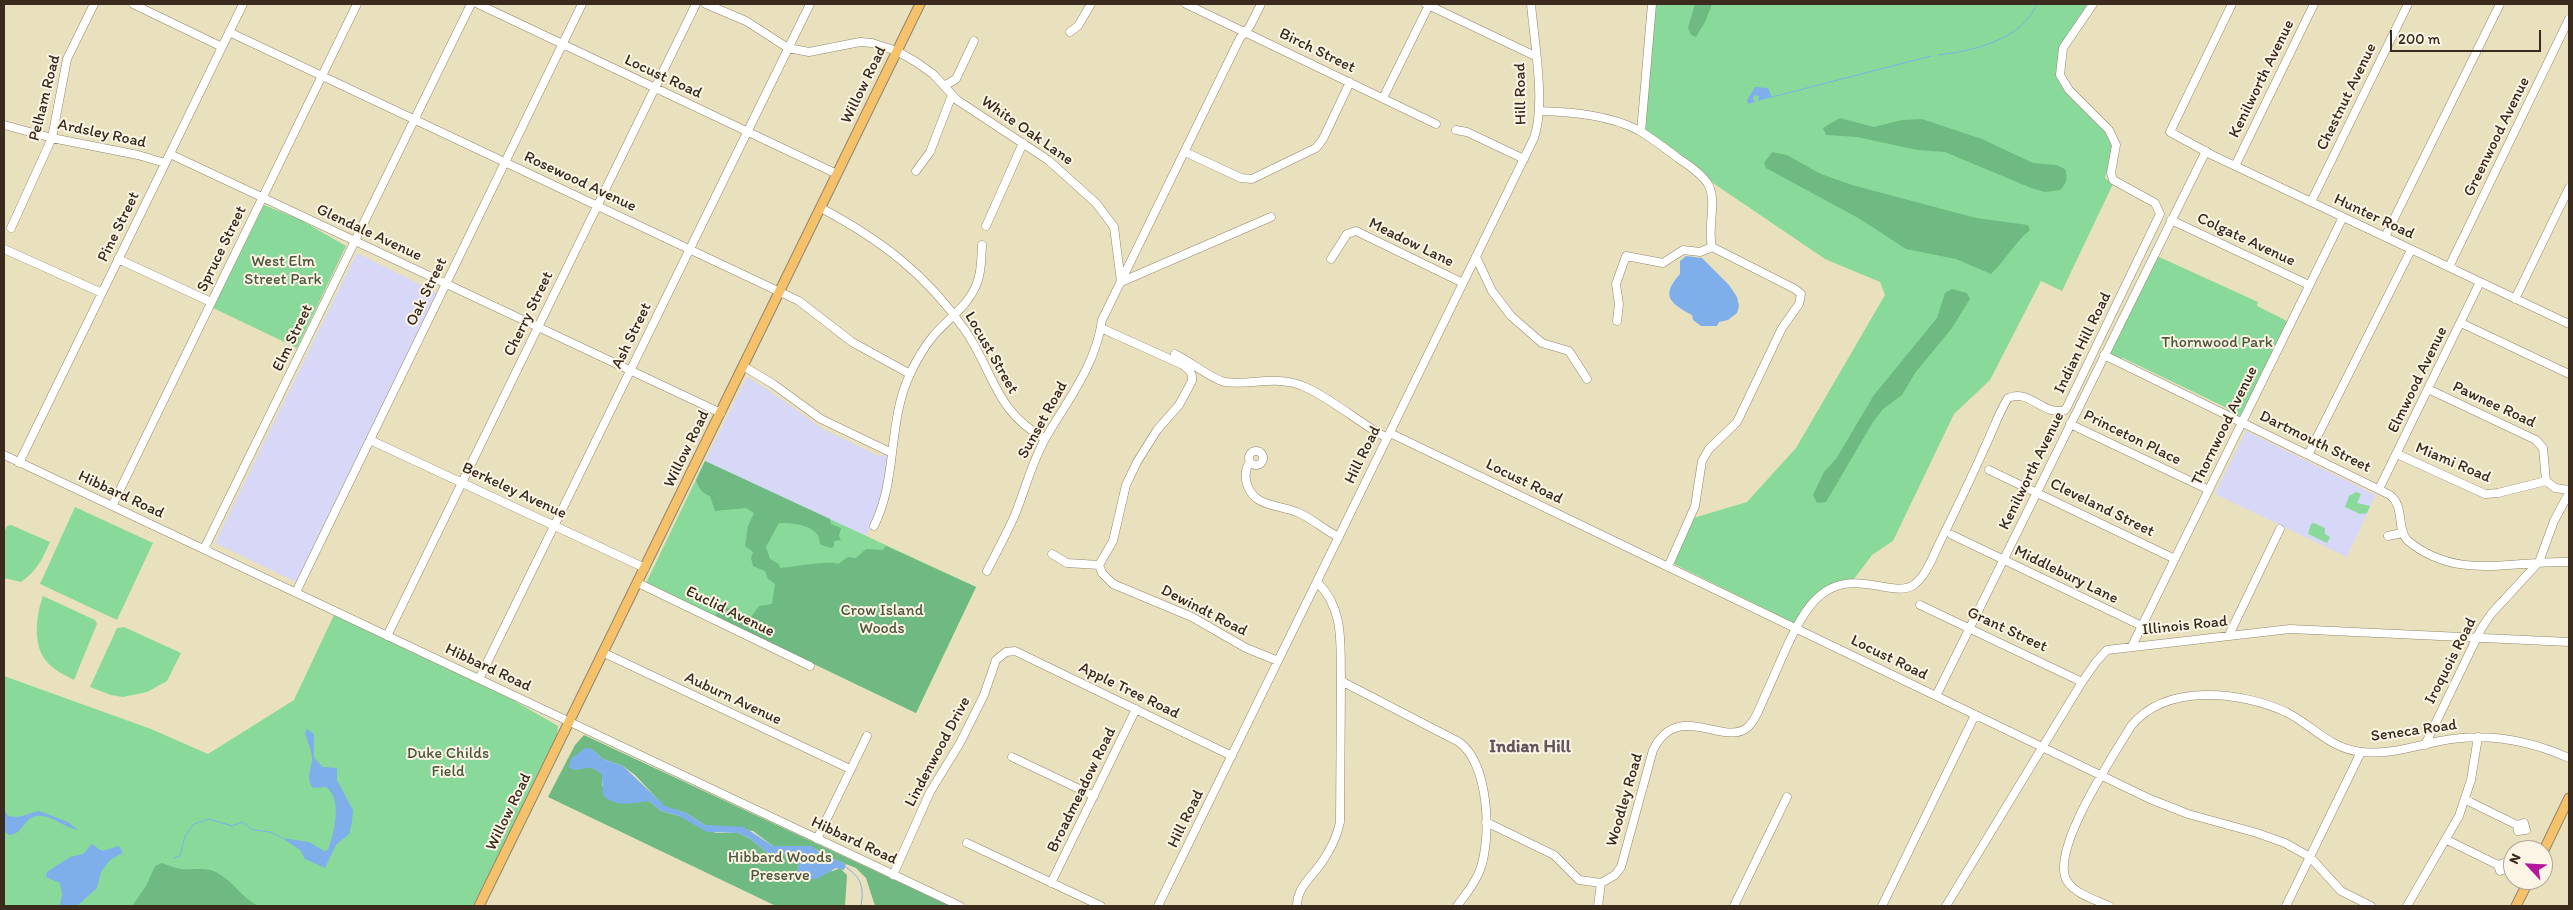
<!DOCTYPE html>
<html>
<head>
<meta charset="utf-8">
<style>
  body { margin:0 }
  #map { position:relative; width:2573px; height:910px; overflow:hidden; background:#e9e1bd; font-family:Itim,sans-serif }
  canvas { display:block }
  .frame { position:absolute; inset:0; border:5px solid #3b2a1e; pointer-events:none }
  .north { position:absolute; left:2503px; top:840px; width:50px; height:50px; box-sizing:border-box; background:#fcf5e5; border:1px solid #afa495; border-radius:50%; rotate:295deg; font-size:14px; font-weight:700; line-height:20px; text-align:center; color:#3b2a1e }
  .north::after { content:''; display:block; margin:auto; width:18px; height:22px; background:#b5179e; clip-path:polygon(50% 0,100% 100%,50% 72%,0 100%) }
  .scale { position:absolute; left:2390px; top:30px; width:151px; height:22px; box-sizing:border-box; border:2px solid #3b2a1e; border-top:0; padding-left:6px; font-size:15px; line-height:18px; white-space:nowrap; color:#3b2a1e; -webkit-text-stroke:4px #fcf5e5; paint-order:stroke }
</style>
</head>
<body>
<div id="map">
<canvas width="2573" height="910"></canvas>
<div class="frame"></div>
<div class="north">N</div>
<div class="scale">200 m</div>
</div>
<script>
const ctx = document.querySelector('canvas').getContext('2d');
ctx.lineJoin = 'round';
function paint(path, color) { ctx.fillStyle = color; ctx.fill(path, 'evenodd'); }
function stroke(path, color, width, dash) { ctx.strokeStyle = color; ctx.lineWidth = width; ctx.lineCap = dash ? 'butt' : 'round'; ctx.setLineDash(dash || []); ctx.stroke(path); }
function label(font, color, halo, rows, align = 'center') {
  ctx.font = font + ' Itim,sans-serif'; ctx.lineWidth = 4; ctx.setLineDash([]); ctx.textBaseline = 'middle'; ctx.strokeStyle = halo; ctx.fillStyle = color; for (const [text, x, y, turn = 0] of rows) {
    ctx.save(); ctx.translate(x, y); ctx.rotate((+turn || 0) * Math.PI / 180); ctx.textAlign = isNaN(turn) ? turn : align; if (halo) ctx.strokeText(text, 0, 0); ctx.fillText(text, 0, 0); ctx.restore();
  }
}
const built = new Path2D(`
  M357,253L437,293L296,582L215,543Z
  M747,377L767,389L823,429L879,456L888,454L889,465L876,516L866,536L705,461Z
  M2246,431L2376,495L2347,557L2215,494Z`);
const green = new Path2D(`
  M1655,4H2090C2080,20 2061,41 2058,60C2053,91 2106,114 2112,145C2114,155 2108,168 2105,178L2113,184L2062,291L2041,281L1990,380L1954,414L1893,541L1872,555L1854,579L1835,584L1796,624L1672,563L1690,519L1747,502L1796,448L1885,295L1880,282L1825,259L1710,181L1675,150L1645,132Z
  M264,205L299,219L346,246L297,348L213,308Z
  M2157,256L2258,302L2257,306L2289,322L2242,415L2238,416L2228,412L2227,408L2123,358L2118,359L2111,355L2110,351Z
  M705,461L976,587L916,713L646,583Z
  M2356,492L2361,494L2357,503L2370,506L2367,513L2360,514L2345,507L2349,496Z
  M75,507L153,543L117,620L40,584Z
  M2314,523L2325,528V534L2330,537L2327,543L2308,534L2311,524Z
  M11,525L50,542C43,558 37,571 21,582L4,578V532L7,526Z
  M43,596L95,620L97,624L74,680C65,675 55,671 48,663C32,647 36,615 43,596Z
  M334,615L513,700L558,726L557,735L473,906H4V676L151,729L208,754L294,700Z
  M124,627L181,653L167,681L147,692L123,697L111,695L90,687L117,628Z`);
const forest = new Path2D(`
  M1695,4H1712L1705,22L1696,37L1691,35L1688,28Z
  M1840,118L1874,127L1902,120L1922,119L1982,139L2033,163L2056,165L2065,169C2068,178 2067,183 2060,190L2045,192L2031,188L1945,152L1917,150L1857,137L1826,135L1823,128Z
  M1772,152L1787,155L1821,174L1852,185L1976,218L2028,225L2030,230C2014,243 2006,260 1991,274L1956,259L1906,249L1860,219L1766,168L1764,163Z
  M1952,289L1967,293L1970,299L1952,328L1915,373L1902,395L1883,409L1873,422L1826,502L1817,503L1813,495L1824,472L1836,459L1874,395L1937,318L1945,293Z
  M705,461L830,519L831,524L841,528L839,536L841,540L834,541V546L832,548L821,545C819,542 820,538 817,534C809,524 790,523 779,523L766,547L770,559L779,564L780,568C793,567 829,560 838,564L848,557L856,558L866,549L883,550L886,546L976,587L916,713L716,617L717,608L721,605L751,617L759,606L772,604L775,584L768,579L765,571L753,566L751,558L753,552L745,546L748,526L754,513L746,508L715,511L710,496C703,494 698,488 696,480Z
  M584,735L950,906H875L866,878L856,868L831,858L810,846H773L753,831L705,825L686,813L665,807L635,775L623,766L603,759L592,749L584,750L573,758L574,770C587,767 593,765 603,775L602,786L649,801L661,811L679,816L716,833H738L749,838L768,853L790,854L797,858L799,864L797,873L833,871L840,868L847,875L845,906H776L548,797L575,745Z
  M162,863C168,865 174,868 181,869C193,870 205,867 216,872C233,881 241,897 258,906H132L146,886L155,866Z`);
const water = new Path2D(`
  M1755,87L1768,88L1772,97L1758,101L1759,96L1755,95L1753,98L1755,102L1748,104L1747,100Z
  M1686,256L1702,258L1729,285L1737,297L1739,306L1737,313L1728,320L1719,322L1717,326H1701L1693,320L1692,315C1669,303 1661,295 1680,274V261Z
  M307,729L314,734V758L323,767L337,768V780L353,810L352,822L349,834L336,845L325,868L305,859L300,850L282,838L309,842L324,851L328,850C334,834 343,799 326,787L313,788C305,777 312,769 312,757C311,748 307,741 305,733Z
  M585,748L592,749L603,759L623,766L665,806L686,813L705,825L744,827L773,846H812L820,853L846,864L844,870L836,868L817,879H803L797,873L799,864L797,858L790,854L768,853L749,838L738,833L707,832L679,816L661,811L649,801C633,803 615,808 603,795L602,775C593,765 587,768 574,770L569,767L571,759Z
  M4,809L8,816C20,819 28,813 39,811L68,822L78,830C64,828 51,814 37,816C23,818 23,835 9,835L4,831Z
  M92,844L102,851L119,846L123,853L110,860L101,872L97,888L77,906H60L62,894L60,883L46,877L47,872L70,857L83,854Z`);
const stream = new Path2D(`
  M1938,55C1973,51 2022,40 2037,4
  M1772,97L1931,56
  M174,858L180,856L185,836L194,824L209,819L232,826L242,822L253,830L271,832L282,838
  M844,866C862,877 864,887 861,906`);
const minor = new Path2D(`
  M133,4L222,47
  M478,4L837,174
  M706,4L746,21L788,48L809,52L860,42L872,43L897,51L916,62L933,74L957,100L1048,160L1096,203L1114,227L1121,282L1271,217
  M1186,4L1436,124
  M1426,4L1535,56
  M2232,4L2170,132L2212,155L2569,324
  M229,32L799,301L852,342L910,374
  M1070,32L1078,26L1091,4
  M944,86L956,79L974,41
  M1383,98L1429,5
  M1539,111C1572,112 1610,115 1640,131C1653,139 1666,149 1678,158C1688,165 1704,175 1709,186C1717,203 1707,227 1712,247L1795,289L1801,294L1799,304L1782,328L1737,422L1709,449L1702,461L1695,506L1668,567
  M4,125L52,138L138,155L165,163
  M1456,130L1467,132L1524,159
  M1641,132L1652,4
  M1185,152L1241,178L1252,179L1316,148L1323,139L1350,82
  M170,154L721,413
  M2235,166L2314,4
  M916,171L930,152L952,95
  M2311,202L2408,4
  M821,208C881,240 926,274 965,330C995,374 994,410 1045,439
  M2171,220L2309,285
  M986,226L1023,143
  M11,228L52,138L67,59L94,4
  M2385,237L2500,4
  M4,249L102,293
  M1476,257L1492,291L1511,316L1542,343L1569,351L1587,379
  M118,259L211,302
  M1331,259L1347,234L1356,231L1463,283
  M2449,267L2569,19
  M2515,299L2569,188
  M1617,321L1619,304L1616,284L1626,256L1663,263L1683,250L1700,252L1712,247
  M2461,323L2569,374
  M1175,354C1190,361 1211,379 1225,382C1252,386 1277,374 1305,387C1334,400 1359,423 1387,438
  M2104,355L2390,495C2405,507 2396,527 2407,540C2457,582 2511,560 2569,562
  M743,366L773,384L821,419L892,453
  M2428,389L2536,440L2543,448L2546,481
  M2070,424L2209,490
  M1390,433L2150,799L2188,814L2257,833L2285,843L2310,857L2341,891L2371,906
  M370,440L645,568
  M1249 458a7 7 0 1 1 14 0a7 7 0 1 1-14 0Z
  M2309,453L2411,250
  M2397,454L2485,494L2498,493L2546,481L2555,488L2569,490
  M4,455L960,906
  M1250,462C1246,467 1245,473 1246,480C1251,508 1279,504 1299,513C1313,519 1324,530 1339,537
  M19,463L243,4
  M1989,470L2175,559
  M2379,489L2480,282
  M112,506L357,4
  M874,526C898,478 887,423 910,374C916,361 924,347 934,335C949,318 969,305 977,283C982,271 981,258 982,245
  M1952,535L2142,626
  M2388,536L2402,533
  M204,549L471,4
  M1052,554L1067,563L1099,565L1102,573L1113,584L1192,617L1246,648L1278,661
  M1099,565L1113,541L1126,485L1137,462L1157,430L1179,405L1192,381C1193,372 1189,370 1183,365L1101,328
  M987,571C996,553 1006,535 1014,517C1025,491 1031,464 1045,439C1067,401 1096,365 1102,320L1240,38L1250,26L1261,4
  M1317,582C1345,609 1340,645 1341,681L1459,742C1489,764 1492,837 1480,870C1475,884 1465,895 1457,906
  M638,583L810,666
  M296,592L582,4
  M1920,605L2082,682
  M2229,635L2280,529
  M387,636L696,4
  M2132,646L2343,217
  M604,653L850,769
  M479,679L810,4
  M1936,696L2206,151
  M2425,745L2481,629L2491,614L2539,562L2554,521L2569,493
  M1012,757L1094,796
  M2466,800L2517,825L2524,823L2526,830L2518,831L2517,825
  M1486,822L1554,855L1579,880L1601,883
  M817,839L867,736
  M2447,840L2498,865L2504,863L2506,869L2500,871L2498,865
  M967,843L1101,906
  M893,875L930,792L960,743L984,695L996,660L1006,652L1015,651L1232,756
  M1051,883L1136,709
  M1158,906L1534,138C1546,104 1534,40 1531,4
  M1297,906C1297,887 1312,877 1322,862C1331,849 1337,837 1340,822L1341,681
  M1598,906L1601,883L1615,875L1621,867L1653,750C1678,699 1724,748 1748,727C1756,720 1760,707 1764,698C1777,671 1792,629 1810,606C1847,559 1892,602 1915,584C1927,574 1933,556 1940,542C1955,511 1970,481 1984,449C1992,433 1998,414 2008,398C2029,388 2044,417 2065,410L2067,407L2160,214L2155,203L2113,180L2111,173L2116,145L2109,130L2069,90L2060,75L2063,48L2093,4
  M1734,906L1787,797
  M1882,906L1975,715
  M1946,906L2082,682L2096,662L2107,650L2290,629L2569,642
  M2109,906C2096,900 2075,894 2067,881C2049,851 2114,755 2131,726C2166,683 2240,691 2286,712C2312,725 2330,749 2362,752C2389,755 2414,746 2440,741C2484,732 2529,740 2569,758
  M2286,906L2361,752
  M2407,906L2459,816L2471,780L2478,737`);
const major = new Path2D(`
  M2543,852L2569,798
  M479,906L920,4
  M2516,906L2529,880`);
const streetNames = [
  ["Birch Street",1317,51,26],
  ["Locust Road",663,77,25],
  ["Kenilworth Avenue",2262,79,-64],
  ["Willow Road",864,85,-64],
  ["Hill Road",1521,94,-91],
  ["Chestnut Avenue",2347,97,-64],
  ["Pelham Road",45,98,-76],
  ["White Oak Lane",1027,131,35],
  ["Ardsley Road",102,134,12],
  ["Greenwood Avenue",2497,137,-64],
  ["Rosewood Avenue",580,182,25],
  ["Hunter Road",2374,217,25],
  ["Pine Street",119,227,-64],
  ["Glendale Avenue",369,233,25],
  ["Colgate Avenue",2246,240,25],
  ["Meadow Lane",1411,243,26],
  ["Spruce Street",222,249,-64],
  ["Oak Street",427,292,-64],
  ["Cherry Street",529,314,-64],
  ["Ash Street",632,336,-64],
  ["Elm Street",293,338,-64],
  ["Indian Hill Road",2083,343,-64],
  ["Locust Street",991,353,60],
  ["Elmwood Avenue",2418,380,-64],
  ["Pawnee Road",2494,405,25],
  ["Sunset Road",1043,420,-61],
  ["Thornwood Avenue",2225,426,-64],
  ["Princeton Place",2132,438,26],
  ["Dartmouth Street",2315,442,26],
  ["Willow Road",687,449,-64],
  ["Hill Road",1363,455,-64],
  ["Miami Road",2453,463,23],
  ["Kenilworth Avenue",2032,471,-64],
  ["Locust Road",1524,482,26],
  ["Berkeley Avenue",514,491,25],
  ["Hibbard Road",121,495,25],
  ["Cleveland Street",2102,508,26],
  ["Middlebury Lane",2066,575,26],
  ["Dewindt Road",1204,611,27],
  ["Euclid Avenue",730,612,26],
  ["Illinois Road",2185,626,-6],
  ["Grant Street",2007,630,25],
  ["Locust Road",1889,658,26],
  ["Iroquois Road",2451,661,-63],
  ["Hibbard Road",488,668,25],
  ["Apple Tree Road",1129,691,26],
  ["Auburn Avenue",733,699,25],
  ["Seneca Road",2414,731,-8],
  ["Lindenwood Drive",938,752,-62],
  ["Broadmeadow Road",1082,790,-64],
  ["Woodley Road",1625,800,-74],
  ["Willow Road",509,812,-64],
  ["Hill Road",1186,819,-64],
  ["Hibbard Road",854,841,25]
];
const parkNames = [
  ["West Elm",283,262],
  ["Street Park",283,280],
  ["Thornwood Park",2217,343],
  ["Crow Island",882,611],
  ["Woods",882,629],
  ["Duke Childs",448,754],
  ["Field",448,772],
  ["Hibbard Woods",780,858],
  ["Preserve",780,876]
];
const neighbourhoodNames = [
  ["Indian Hill",1530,747]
];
paint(built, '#d7d7f8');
paint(green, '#89da9a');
paint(forest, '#6eba82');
paint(water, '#7fafea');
stroke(stream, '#7fafea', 1);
stroke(minor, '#92866e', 9);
stroke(major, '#92866e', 11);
stroke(minor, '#fff', 8);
stroke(major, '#f5c16b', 9);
label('16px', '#3b2a1e', '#fcf5e5', streetNames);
label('16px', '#4e563d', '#fcf5e5', parkNames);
label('bold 18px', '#66545e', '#fcf5e5', neighbourhoodNames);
</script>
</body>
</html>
